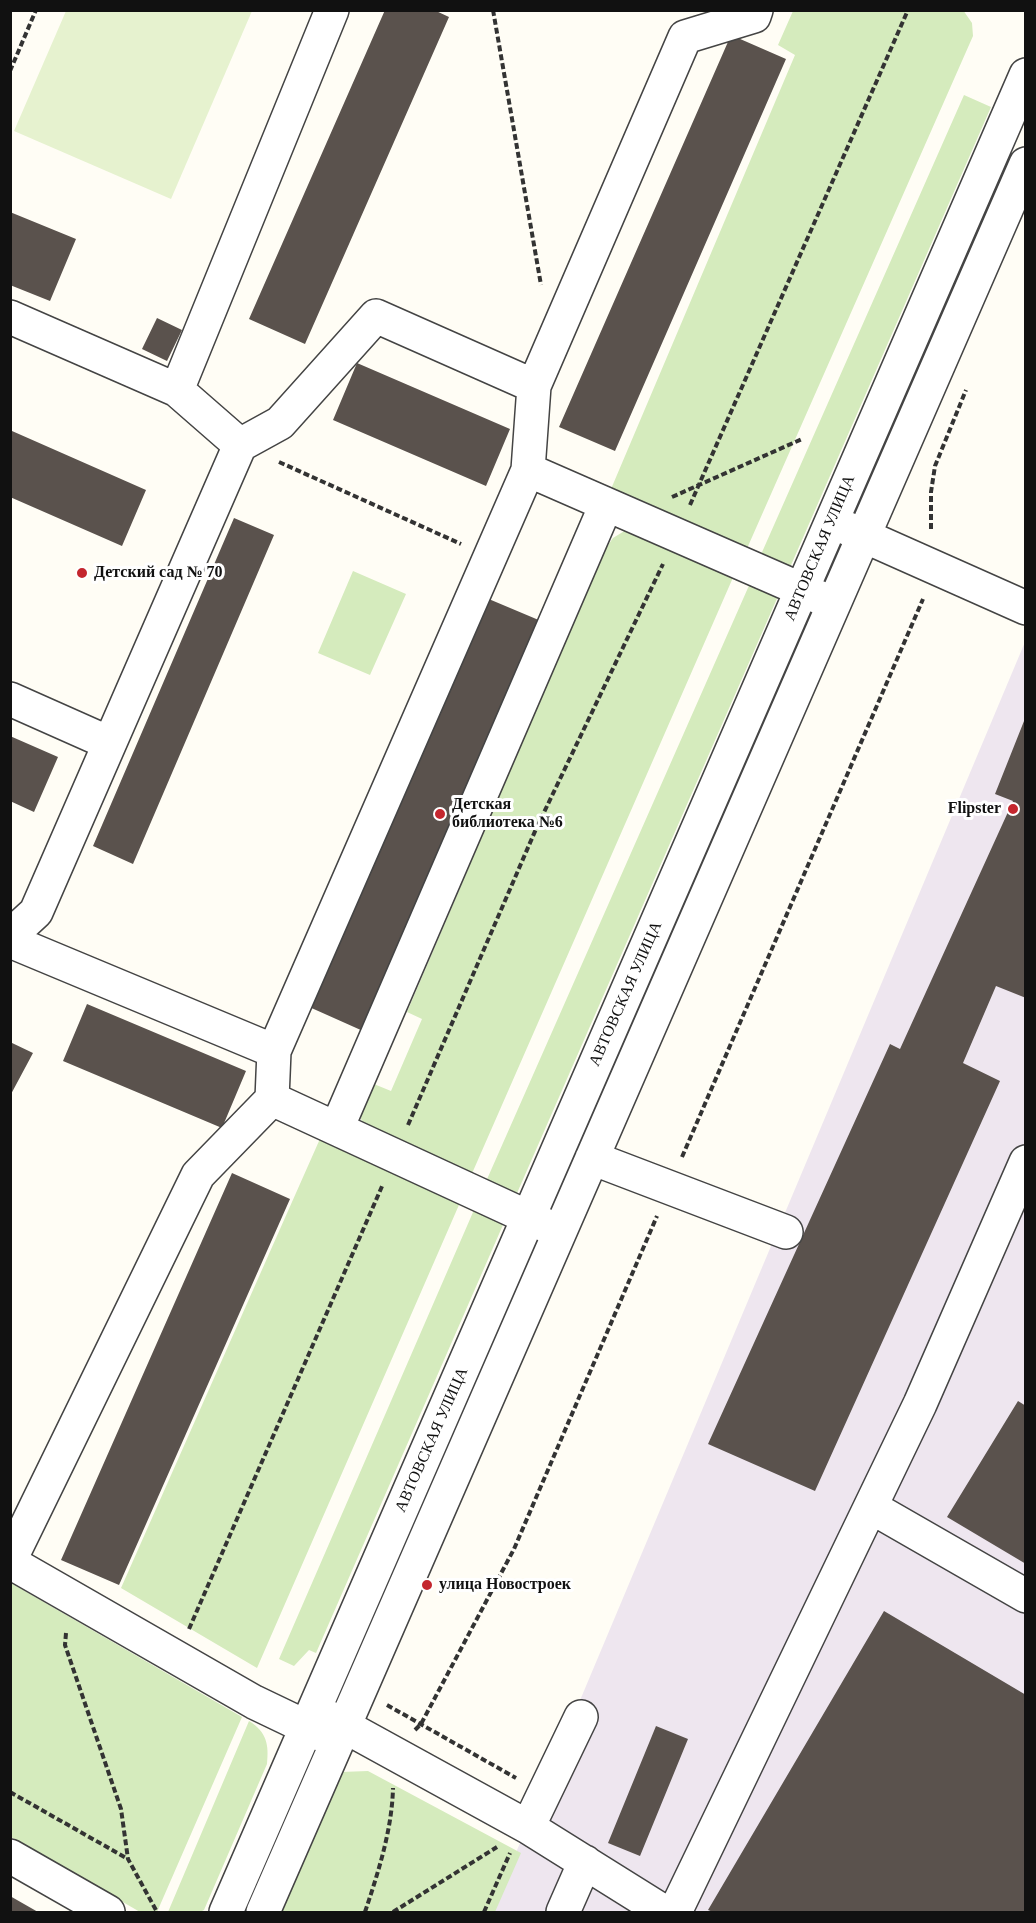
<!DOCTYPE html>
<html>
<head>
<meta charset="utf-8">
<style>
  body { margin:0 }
  #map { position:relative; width:1036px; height:1923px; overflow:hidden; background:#fffdf5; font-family:Georgia,serif }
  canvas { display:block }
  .frame { position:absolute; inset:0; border:12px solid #111; pointer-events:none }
</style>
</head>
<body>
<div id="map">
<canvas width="1036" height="1923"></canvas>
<div class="frame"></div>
</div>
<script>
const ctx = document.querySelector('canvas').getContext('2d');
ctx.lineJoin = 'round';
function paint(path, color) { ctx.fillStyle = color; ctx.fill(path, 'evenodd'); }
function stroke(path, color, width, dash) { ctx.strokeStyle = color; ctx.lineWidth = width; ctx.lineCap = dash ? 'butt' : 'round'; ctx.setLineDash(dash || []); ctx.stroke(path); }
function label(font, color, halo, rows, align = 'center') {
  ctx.font = font + ' Georgia,serif'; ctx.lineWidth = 6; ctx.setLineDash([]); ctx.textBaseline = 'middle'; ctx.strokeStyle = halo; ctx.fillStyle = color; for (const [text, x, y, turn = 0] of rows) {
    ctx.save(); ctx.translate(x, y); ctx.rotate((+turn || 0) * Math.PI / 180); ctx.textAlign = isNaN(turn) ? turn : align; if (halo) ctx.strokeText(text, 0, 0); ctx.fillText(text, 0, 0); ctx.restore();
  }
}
const industrial = new Path2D(`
  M1025,642V1912H491Z`);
const green = new Path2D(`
  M963,10L972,23L973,36L745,553L611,489L795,55L778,45L793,11Z
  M964,95L991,107L788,572L759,559Z
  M626,530L735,573L470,1178L363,1124L359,1113L369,1082L391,1091L422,1019L407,1012L604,551L613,538Z
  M353,571L406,594L370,675L318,653Z
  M751,581L779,594L514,1200L484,1186Z
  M323,1132L462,1198L257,1668L121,1588Z
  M477,1203L506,1218L316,1653L309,1650L294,1666L279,1659Z
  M11,1583L242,1717L157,1912H140L11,1837Z
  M249,1721C267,1732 269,1745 267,1764L204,1910L200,1912H168Z
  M368,1771L521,1853L495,1912H281L341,1772Z`);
const pitch = new Path2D(`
  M66,11H252L171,199L14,131Z`);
const building = new Path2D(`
  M385,10H434L449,17L305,344L249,319Z
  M731,35L786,59L615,451L559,427Z
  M10,212L76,239L50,301L10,285Z
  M157,318L182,330L167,361L142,349Z
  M357,363L510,429L486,486L333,420Z
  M12,431L146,490L122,546L10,497V435Z
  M234,518L274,535L133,864L93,846Z
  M484,597L541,621L363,1031L307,1006Z
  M1026,716V998L996,986L963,1063L1000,1081L815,1491L708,1444L890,1044L900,1049L1013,801L995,794Z
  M10,736L58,757L34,812L10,801Z
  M87,1004L246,1071L222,1128L63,1061Z
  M10,1042L33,1053L10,1096Z
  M232,1173L290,1199L119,1585L61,1560Z
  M1018,1401L1026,1406V1564L947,1517Z
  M884,1611L1026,1695V1912H713L708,1910Z
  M656,1726L688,1739L640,1856L608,1843Z
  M10,1896L38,1912H10Z`);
const path = new Path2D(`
  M493,10L541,285
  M10,71L36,10
  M279,462L461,544
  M672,497L802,439
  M690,505L908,10
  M931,529V492L935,466L966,390
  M408,1125L536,829L663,564
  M682,1157L923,599
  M189,1629L383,1184
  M66,1633L65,1645L121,1809L128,1859L157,1912
  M387,1705L516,1778
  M415,1730L421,1724L514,1549L657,1216
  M10,1792L128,1859
  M365,1912C378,1873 392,1830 393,1788
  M393,1912L497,1847
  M484,1912L510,1853`);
const minor = new Path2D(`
  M10,317L177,390L240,445
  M177,390L332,10
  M528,470L823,599
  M844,527L1026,608
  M10,699L109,743
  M10,936L36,912L240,445L280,423L376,316L534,386
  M10,941L274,1051
  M337,1128L606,505
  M592,1158L786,1232
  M547,1226L272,1099L274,1051L528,470L534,386L685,37L754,16L756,10
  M871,1507L1026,1596
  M10,1560L198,1175L272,1099
  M10,1562L254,1702L327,1737
  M326,1716L528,1827L664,1912
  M528,1827L581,1717
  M10,1856L108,1912
  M226,1912L1026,75
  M263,1912L1026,164
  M563,1912L585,1862
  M675,1912L920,1404L1026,1162`);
const markers = [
  [82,573,6,"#c4262e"],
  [1013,809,6,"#c4262e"],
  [440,814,6,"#c4262e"],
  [427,1585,6,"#c4262e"]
];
const streetNames = [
  ["АВТОВСКАЯ УЛИЦА",820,548,-67],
  ["АВТОВСКАЯ УЛИЦА",626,994,-66],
  ["АВТОВСКАЯ УЛИЦА",432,1440,-66]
];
const poiNames = [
  ["Детский сад № 70",94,573],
  ["Детская",452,805],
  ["библиотека №6",452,823],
  ["Flipster",1001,809,"right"],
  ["улица Новостроек",439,1585]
];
paint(industrial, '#eee6ef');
paint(green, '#d5ebbd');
paint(pitch, '#e6f2cf');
paint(building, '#5a524d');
stroke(minor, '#444', 36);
stroke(path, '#333', 4, [6, 3]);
stroke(minor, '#fff', 33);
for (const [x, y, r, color] of markers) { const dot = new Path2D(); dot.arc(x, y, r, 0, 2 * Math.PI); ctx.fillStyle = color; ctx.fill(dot); stroke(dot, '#fff', 2); }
label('16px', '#111', '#fff', streetNames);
label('bold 16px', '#111', '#fff', poiNames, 'left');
</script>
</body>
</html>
